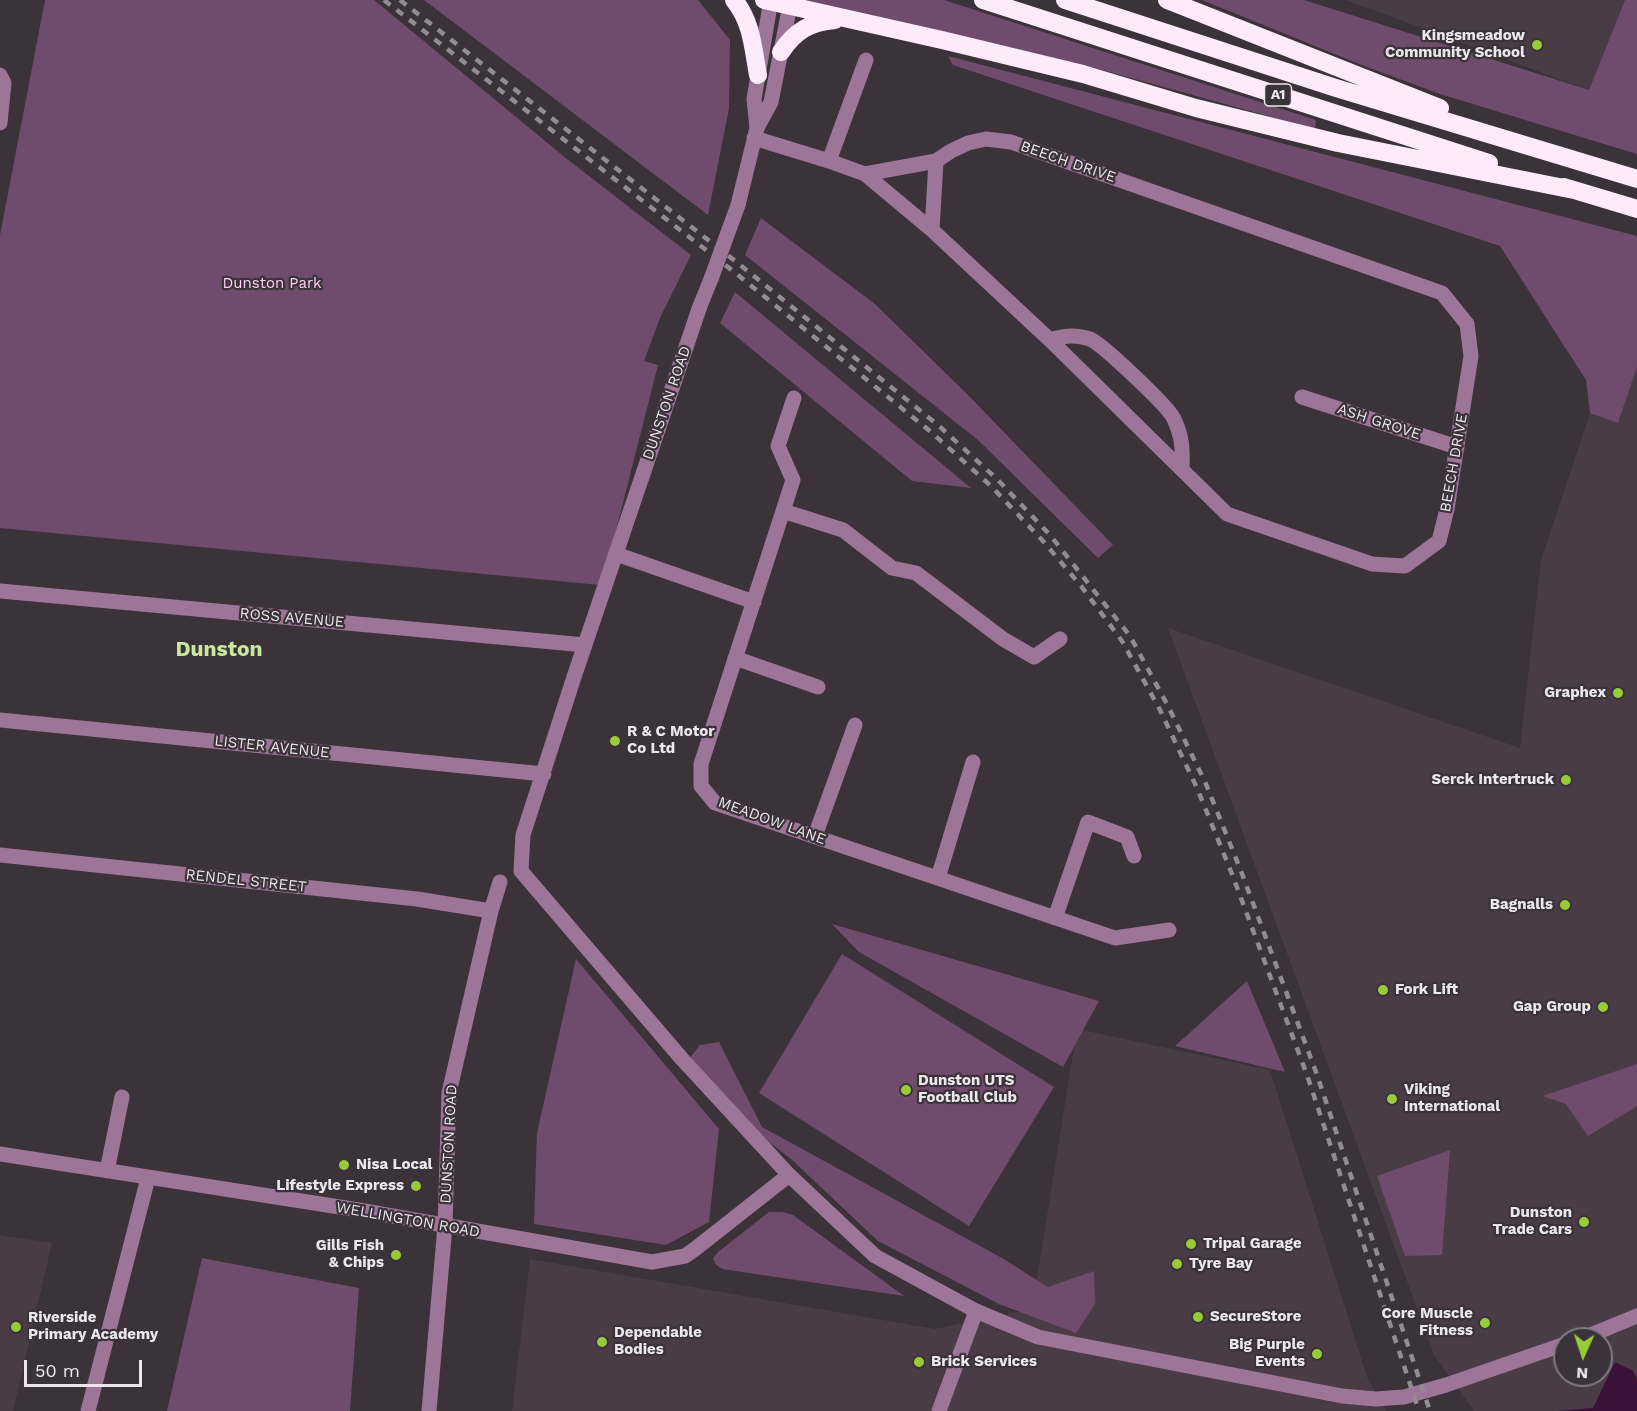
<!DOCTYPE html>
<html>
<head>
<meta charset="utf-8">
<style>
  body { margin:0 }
  #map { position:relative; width:1637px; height:1411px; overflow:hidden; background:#3b323a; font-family:"Work Sans",sans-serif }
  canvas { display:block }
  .north { position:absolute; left:1553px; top:1327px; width:60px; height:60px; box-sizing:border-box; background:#3b323a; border:2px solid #827a81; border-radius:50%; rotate:183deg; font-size:16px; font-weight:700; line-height:24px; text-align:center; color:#ede7ec }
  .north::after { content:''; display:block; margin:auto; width:21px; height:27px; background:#97cc38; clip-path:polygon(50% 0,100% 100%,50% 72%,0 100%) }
  .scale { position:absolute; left:24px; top:1360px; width:118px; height:27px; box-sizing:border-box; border:3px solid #ede7ec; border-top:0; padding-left:8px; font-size:18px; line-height:21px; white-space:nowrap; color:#ede7ec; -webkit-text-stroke:4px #3b323a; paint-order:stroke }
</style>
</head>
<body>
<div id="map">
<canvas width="1637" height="1411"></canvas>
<div class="north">N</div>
<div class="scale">50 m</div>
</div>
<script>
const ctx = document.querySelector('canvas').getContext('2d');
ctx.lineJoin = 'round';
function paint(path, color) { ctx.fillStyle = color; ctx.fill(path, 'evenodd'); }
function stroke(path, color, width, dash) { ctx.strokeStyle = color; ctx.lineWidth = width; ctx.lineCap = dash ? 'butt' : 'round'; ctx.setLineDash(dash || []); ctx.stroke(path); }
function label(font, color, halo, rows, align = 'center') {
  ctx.font = font + ' "Work Sans",sans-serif'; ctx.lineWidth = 4.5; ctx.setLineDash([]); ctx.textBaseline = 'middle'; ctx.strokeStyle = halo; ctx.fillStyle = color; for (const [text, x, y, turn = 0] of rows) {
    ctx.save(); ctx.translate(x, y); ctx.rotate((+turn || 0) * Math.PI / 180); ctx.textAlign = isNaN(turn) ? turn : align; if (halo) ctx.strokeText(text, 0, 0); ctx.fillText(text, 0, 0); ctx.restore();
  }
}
const built = new Path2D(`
  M1346,0H1625L1589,90Z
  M1637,367V1411H1474L1434,1355L1168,628L1520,748L1541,560L1590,413L1618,423ZM1565,1339H1601V1375H1565Z
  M1077,1029L1270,1070L1367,1377L1386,1411H512L530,1259L935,1329L1032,1309Z
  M0,1235L52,1243L13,1411H0Z`);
const green = new Path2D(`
  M45,0H374L567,159L691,255L660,318L644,361L658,365L613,542L600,585L0,528V235Z
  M424,0H698L730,40L729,108L708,215Z
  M806,0H944L1316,120L1315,129L1088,66Z
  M1202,0H1304L1589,90L1625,0H1637V154L1440,94L1359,64Z
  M948,56L1637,236V367L1618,423L1590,413L1586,380L1500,246L953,65Z
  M761,218L875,304L970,397L1113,545L1098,558L978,440L745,255Z
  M735,292L971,488L912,481L720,323Z
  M832,924L1099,1001L1063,1067L859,952Z
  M842,954L1054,1087L969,1226L759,1093Z
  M576,959L719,1129L709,1222L666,1245L534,1224L537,1133Z
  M1247,981L1285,1072L1175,1046Z
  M719,1042L762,1127L1002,1258L1048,1287L1094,1271L1095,1304L1076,1333L999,1304L878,1241L791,1159L756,1132L689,1059L700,1045Z
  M1637,1064V1106L1588,1136L1566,1104L1543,1096Z
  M1450,1150L1442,1255L1405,1256L1377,1176Z
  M769,1212H782L793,1215L904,1296L722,1269L716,1265L713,1258L718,1252Z
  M202,1258L359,1288L350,1411H167Z`);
const water = new Path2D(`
  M1615,1362L1633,1371L1637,1379V1411H1557L1593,1408Z`);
const minor = new Path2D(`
  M0,75L4,83L0,123
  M757,128L754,99L771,0
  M754,138L829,161L865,174L932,230L1050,340L1227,514L1372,564L1405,566L1439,541L1447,509L1471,356L1467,324L1442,293L1011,142L986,139L968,143L951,151L936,161L865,174
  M829,161L866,60
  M738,205L757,128L771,102L791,0
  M932,230L936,161
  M711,279L700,306L574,677L523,835L521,871L682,1059L789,1175L875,1256L976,1311L1038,1337L1342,1396L1376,1399L1404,1397L1446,1385L1565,1344
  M1050,340C1064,335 1076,334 1090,339C1102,344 1169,407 1174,419C1182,436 1183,449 1182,468
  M1302,397L1457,447
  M794,398L778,446L793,480L701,764V786L715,803L1115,938L1169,930
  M783,511L843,530L892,568L916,573L1003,639L1034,657L1060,639
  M616,554L754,602
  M0,591L585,645
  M735,658L818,687
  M0,720L544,774
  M815,836L855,725
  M0,855L417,899L491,911
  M938,878L973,762
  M1055,918L1088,822L1127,837L1134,856
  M0,1154L359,1210L652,1262L685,1256L695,1249L789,1175
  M107,1171L122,1097
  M1581,1339L1637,1316
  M88,1411L148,1178
  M429,1411L445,1226L449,1093L491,911L500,882
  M939,1411L976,1311`);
const highway = new Path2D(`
  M734,0C752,22 753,48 758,75
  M764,0L942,40L1083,74L1196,108L1338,143L1574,190
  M983,0L1489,163
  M1065,0L1336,88L1637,179
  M1167,0L1440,108
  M781,52C795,31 810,22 835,20
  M1564,187L1637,209`);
const rail = new Path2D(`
  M384,0L733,271L931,432L991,486L1043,541L1081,586L1122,641L1160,710L1197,788L1232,874L1307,1075L1419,1411
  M400,0L739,264L938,425L997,479L1050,535L1130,636L1168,706L1206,784L1241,871L1316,1072L1430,1411`);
const minorBridge = new Path2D(`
  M711,279L738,205`);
const markers = [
  [1537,45,6,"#97cc38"],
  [1618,693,6,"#97cc38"],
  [615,741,6,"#97cc38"],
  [1566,780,6,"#97cc38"],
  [1565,905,6,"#97cc38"],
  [1383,990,6,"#97cc38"],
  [1603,1007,6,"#97cc38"],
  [906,1090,6,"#97cc38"],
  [1392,1099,6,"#97cc38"],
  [344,1165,6,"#97cc38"],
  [416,1186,6,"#97cc38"],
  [1584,1222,6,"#97cc38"],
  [1191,1244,6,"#97cc38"],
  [396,1255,6,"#97cc38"],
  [1177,1264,6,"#97cc38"],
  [1198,1317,6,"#97cc38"],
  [1485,1323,6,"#97cc38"],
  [16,1327,6,"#97cc38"],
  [602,1342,6,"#97cc38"],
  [1317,1354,6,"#97cc38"],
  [919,1362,6,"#97cc38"]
];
const shields = [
  [1278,95,27]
];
const shieldNames = [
  ["A1",1278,95]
];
const poiNames = [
  ["Kingsmeadow",1525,36,"right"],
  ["Community School",1525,53,"right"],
  ["Graphex",1606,693,"right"],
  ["R & C Motor",627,732],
  ["Co Ltd",627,749],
  ["Serck Intertruck",1554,780,"right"],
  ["Bagnalls",1553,905,"right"],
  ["Fork Lift",1395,990],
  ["Gap Group",1591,1007,"right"],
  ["Dunston UTS",918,1081],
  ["Football Club",918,1098],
  ["Viking",1404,1090],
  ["International",1404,1107],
  ["Nisa Local",356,1165],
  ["Lifestyle Express",404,1186,"right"],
  ["Dunston",1572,1213,"right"],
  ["Trade Cars",1572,1230,"right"],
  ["Tripal Garage",1203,1244],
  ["Gills Fish",384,1246,"right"],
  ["& Chips",384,1263,"right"],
  ["Tyre Bay",1189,1264],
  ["Core Muscle",1473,1314,"right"],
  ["Fitness",1473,1331,"right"],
  ["SecureStore",1210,1317],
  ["Riverside",28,1318],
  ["Primary Academy",28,1335],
  ["Dependable",614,1333],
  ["Bodies",614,1350],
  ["Big Purple",1305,1345,"right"],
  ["Events",1305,1362,"right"],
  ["Brick Services",931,1362]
];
const streetNames = [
  ["BEECH DRIVE",1068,162,19],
  ["DUNSTON ROAD",667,403,-71],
  ["ASH GROVE",1379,422,18],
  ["BEECH DRIVE",1454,463,-80],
  ["ROSS AVENUE",292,618,5],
  ["LISTER AVENUE",272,747,6],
  ["MEADOW LANE",772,821,20],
  ["RENDEL STREET",246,881,6],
  ["DUNSTON ROAD",449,1144,-87],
  ["WELLINGTON ROAD",408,1220,10]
];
const parkNames = [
  ["Dunston Park",272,284]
];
const districtNames = [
  ["Dunston",219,650]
];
paint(built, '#493c47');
paint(green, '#704c6c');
paint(water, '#3c1139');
stroke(minor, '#9c7597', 15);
stroke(highway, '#fdeafa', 18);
stroke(rail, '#938b92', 4.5, [8, 8]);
stroke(minorBridge, '#9c7597', 15);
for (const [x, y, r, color] of markers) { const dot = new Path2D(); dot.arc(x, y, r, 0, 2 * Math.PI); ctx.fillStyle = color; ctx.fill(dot); stroke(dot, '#3b323a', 2); }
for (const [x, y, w] of shields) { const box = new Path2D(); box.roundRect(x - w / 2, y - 11, w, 22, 4.5); ctx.fillStyle = '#3b323a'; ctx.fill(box); stroke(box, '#ede7ec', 1.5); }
label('bold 14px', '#ede7ec', null, shieldNames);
label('bold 15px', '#ede7ec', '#3b323a', poiNames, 'left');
label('15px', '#ede7ec', '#3b323a', streetNames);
label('15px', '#fccff5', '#3b323a', parkNames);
label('bold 21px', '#c8e8a0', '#3b323a', districtNames);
</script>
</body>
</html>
